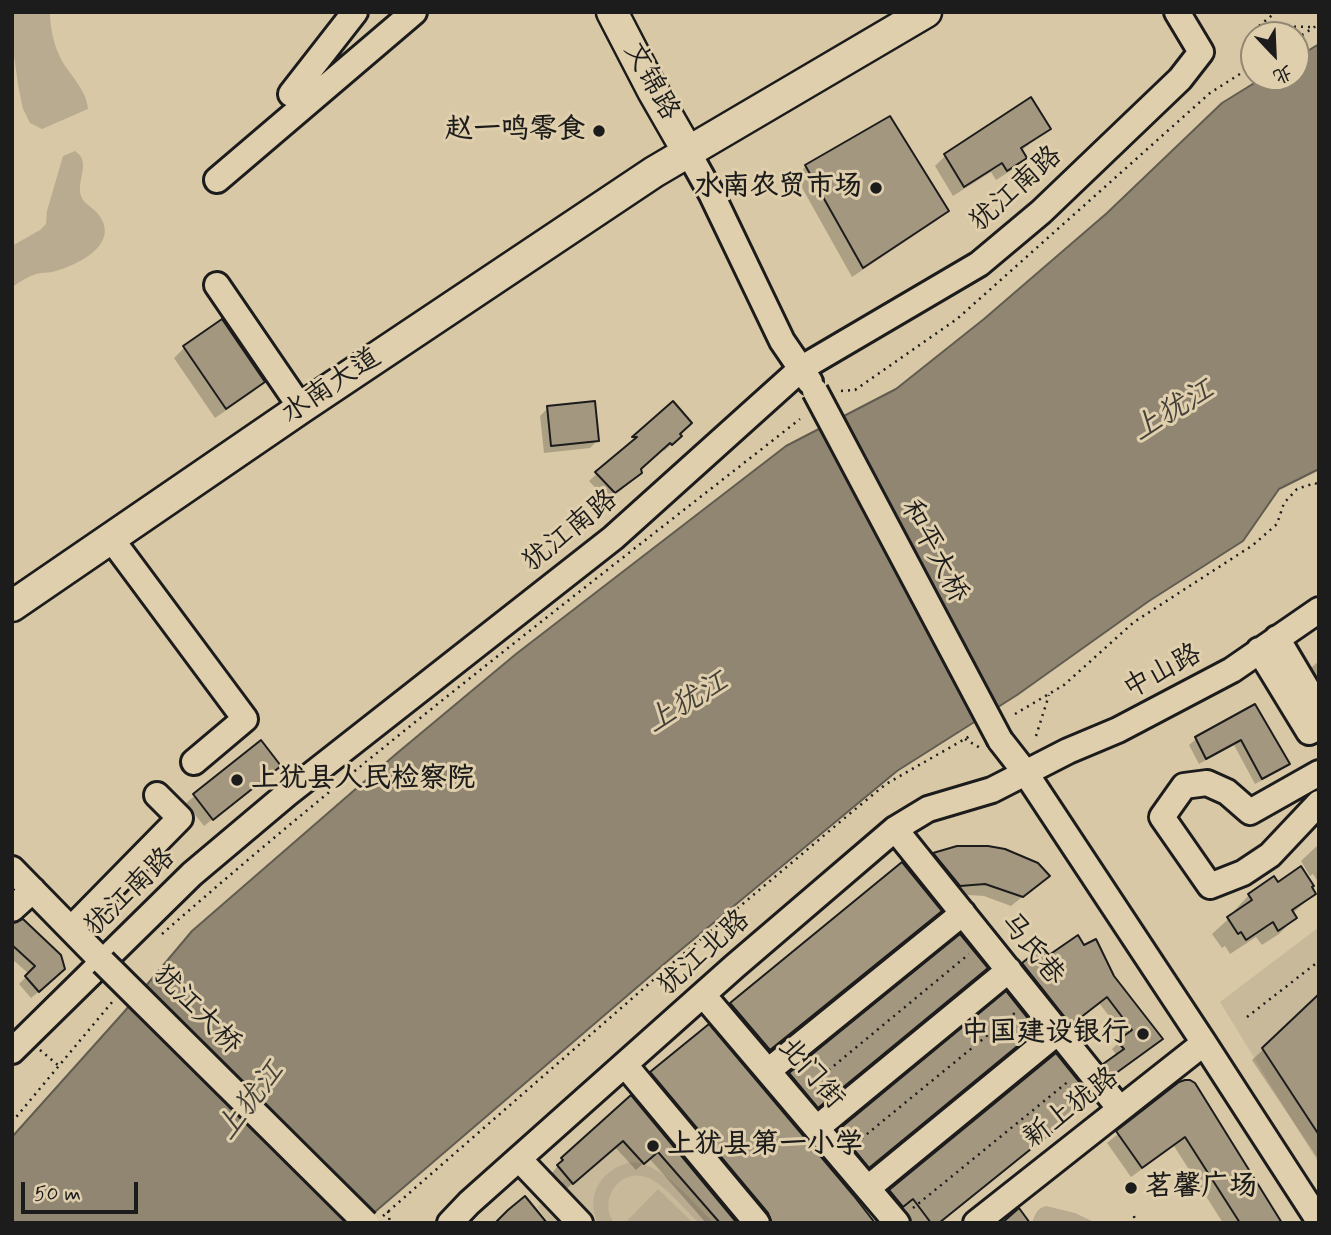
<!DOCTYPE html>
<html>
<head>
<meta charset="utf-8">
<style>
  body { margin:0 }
  #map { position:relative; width:1331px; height:1235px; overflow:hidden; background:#d8c8a6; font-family:Mynerve,"LXGW WenKai TC",sans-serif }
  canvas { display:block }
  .frame { position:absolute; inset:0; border:14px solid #1c1c1c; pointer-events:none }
  .north { position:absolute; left:1240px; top:21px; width:70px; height:70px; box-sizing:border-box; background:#e0cfac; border:2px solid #928772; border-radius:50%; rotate:157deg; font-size:19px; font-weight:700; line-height:28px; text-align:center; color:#1c1c1c }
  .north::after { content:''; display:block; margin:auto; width:24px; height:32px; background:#1c1c1c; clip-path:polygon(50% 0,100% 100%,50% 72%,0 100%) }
  .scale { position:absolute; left:21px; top:1182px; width:117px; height:32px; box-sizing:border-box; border:4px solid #1c1c1c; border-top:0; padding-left:9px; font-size:21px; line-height:24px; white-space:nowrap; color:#1c1c1c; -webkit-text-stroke:5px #e0cfac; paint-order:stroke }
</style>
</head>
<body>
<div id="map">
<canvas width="1331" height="1235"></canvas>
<div class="frame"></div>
<div class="north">北</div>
<div class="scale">50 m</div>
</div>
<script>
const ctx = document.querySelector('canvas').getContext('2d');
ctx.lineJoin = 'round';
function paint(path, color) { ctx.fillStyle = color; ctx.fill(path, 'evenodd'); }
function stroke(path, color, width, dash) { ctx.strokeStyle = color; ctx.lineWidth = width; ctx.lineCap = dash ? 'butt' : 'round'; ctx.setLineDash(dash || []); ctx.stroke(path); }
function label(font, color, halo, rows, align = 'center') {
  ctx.font = font + ' Mynerve,"LXGW WenKai TC",sans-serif'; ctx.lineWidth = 6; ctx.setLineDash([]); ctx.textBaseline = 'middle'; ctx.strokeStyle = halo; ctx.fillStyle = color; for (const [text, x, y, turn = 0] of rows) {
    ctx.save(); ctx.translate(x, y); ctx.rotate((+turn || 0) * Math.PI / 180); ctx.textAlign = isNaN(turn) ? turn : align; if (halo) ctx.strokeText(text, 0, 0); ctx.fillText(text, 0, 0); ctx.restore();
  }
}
const built = new Path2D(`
  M1319,927V1164L1220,1002Z
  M658,1110L753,1223H549L537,1207L563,1186L561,1183L568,1177L574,1184Z`);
const green = new Path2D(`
  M12,12H50C50,29 54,46 62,61C71,76 87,91 88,109L42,129L30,123L23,109L18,85L12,40Z
  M75,151C92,162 76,180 81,196C85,207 98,207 104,225C111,250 72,267 52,272C47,273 42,272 36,274C27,277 20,282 12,287V246L40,230L46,224L47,211L63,156Z
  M632,1162C663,1164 692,1202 714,1223H699C685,1210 665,1185 649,1178C621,1166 597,1199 614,1223H598C584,1194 603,1168 632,1162Z
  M658,1189L693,1223H625Z
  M1046,1206L1075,1213L1096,1223H1032C1035,1214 1037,1208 1046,1206Z`);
const water = new Path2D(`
  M1319,44V469L1279,489L1243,541L1149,601L1017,695L897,771L677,953L362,1223H12V1137L124,1012L192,931L396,754L516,654L786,446L896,389L984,319L1107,213L1222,103L1264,77H1296V58Z`);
const shadow = new Path2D(`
  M1030,100L1048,129L1021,151L1025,158L1015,168L996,180L991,172L953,196L935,166L945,156Z
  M806,166L947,211L936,221L852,277L796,177Z
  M184,348L263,382L253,392L215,418L174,358Z
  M672,404L678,434L672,444L664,451L662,449L639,470L640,473L619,492L615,491L606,499L589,481Z
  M548,408L598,440L590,448L544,453L540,416Z
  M1319,661V695L1306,672Z
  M1255,707L1288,764L1281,770L1255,784L1234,745L1199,764L1189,745L1196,739Z
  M260,743L271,773L204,826L186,803Z
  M1319,844V881L1318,882L1313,874L1310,876L1301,861Z
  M968,848L1048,876L1011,906L984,896L954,894L924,865L934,855Z
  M902,864L929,921L759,1059L720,1015Z
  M1277,885L1310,888L1314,894L1292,914L1295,918L1279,934L1262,945L1256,937L1230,954L1225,946L1222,948L1212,934L1235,913L1234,911L1249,895Z
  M12,925L53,980L31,998L19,984L29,974L12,959Z
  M1042,949L1049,957L1112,977L1154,1045L1105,1081L1098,1072L1117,1056L1112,1049L1125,1037L1099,1003L1064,1030L1016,971Z
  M975,978L807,1117L780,1085L790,1074Z
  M1006,994L1025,1040L858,1177L829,1142Z
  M1319,997V1158L1318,1159L1252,1060Z
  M1056,1055L1091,1099L1081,1110L939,1223H913L901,1208L892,1216L880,1202L890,1192Z
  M652,1073L873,1223H762L644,1081Z
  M1180,1083L1280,1223H1223L1174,1146L1131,1177L1107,1143Z
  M630,1097L735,1223H706L649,1158L636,1170L615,1147L565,1190L551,1174L563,1160Z`);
const building = new Path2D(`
  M1031,97L1051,129L1021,148L1027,158L1007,171L1002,163L964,187L944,154Z
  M890,116L949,211L863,268L805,165Z
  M222,319L265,382L226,409L183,346Z
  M595,401L599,441L551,446L547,406Z
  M673,401L692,423L680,434L682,436L672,445L670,443L641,469L642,473L615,493L595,472L637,437H632Z
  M1255,704L1290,764L1262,779L1241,740L1206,759L1195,737Z
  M261,740L281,766L213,820L193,794Z
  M957,846H988L1005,849L1038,863L1050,876L1023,897L985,884L960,886L933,853Z
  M902,862L942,911L770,1050L730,1003Z
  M1301,866L1314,886L1312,887L1316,894L1292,910L1297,918L1278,931L1273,922L1246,940L1241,932L1238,934L1227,917L1252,900L1248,894L1274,876L1278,882Z
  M23,919L61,955L65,969L39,992L25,976L35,966L12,945V923Z
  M960,934L988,968L818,1108L789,1073Z
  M1078,935L1084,945L1096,939L1114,976L1163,1039L1112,1076L1103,1064L1124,1049L1117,1041L1132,1030L1107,997L1071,1025L1022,963L1042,947L1049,955Z
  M1006,991L1037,1030L869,1168L838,1130Z
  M1319,994V1135L1262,1048Z
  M709,1024L854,1196L875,1223H772L768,1213L650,1072Z
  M1056,1053L1093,1099L939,1223H931L913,1199L903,1207L889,1190Z
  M1185,1080H1190L1195,1083L1282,1223H1240L1185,1137L1142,1168L1116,1131L1179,1082Z
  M631,1095L737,1223H720L658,1152L644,1164L623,1141L573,1184L557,1165L563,1160L561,1158Z
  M525,1196L547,1223H495L508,1210Z
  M1019,1208L1030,1223H1002Z`);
const path = new Path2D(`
  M1259,26L1314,27
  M1259,26L1276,12
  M1296,39L1319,24
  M841,391L855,390L957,319L1210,93L1254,65
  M1015,714L1064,685L1134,622L1253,545L1277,524L1284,503L1297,489L1315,483L1319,485
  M1036,736L1049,695
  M965,739L982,749
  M162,934C367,754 585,588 800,419
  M1247,1017L1319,961
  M40,1050L59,1066
  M807,1088L969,954
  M12,1122L113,1001
  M856,1143L1016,1012
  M913,1208L1070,1080
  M388,1211L390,1223
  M383,1216L675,961L853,811L886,784L970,736
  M1134,1216L1135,1223`);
const minor = new Path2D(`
  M291,94L355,12
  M688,152L712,195L782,341L810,382
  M217,180L414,12
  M217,285L301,408
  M112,540L245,719L194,762
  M1277,638L1319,709
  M1259,650L1309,732L1319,727
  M1000,740L1025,772L1204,1043L1319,1221
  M1319,773L1250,812L1227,792L1207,783L1184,786L1162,817L1210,886L1243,873L1270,855L1319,803
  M895,829L1120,1109
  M12,869L103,962
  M12,909L33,890
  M71,929L180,818L157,795
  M704,996L897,1223
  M12,1051L192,874L287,794L613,538L802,368L979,264L1041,212L1180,79L1201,52L1177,12
  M625,1065L757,1223
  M768,1071L963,913
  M817,1128L1009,970
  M519,1159L580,1223
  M868,1188L1058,1032
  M450,1223L469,1203L735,966L895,829L928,809L992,790L1068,751L1118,730L1232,670L1319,610
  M976,1223L1204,1043`);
const major = new Path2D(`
  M612,12L653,91L688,152
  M12,606L301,408L654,172L926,12`);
const minorBridge = new Path2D(`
  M815,391L1000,740
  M103,962L366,1223`);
const markers = [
  [599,131,7,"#1c1c1c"],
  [876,188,7,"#1c1c1c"],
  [237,780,7,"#1c1c1c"],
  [1143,1034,7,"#1c1c1c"],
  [653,1146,7,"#1c1c1c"],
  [1131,1188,7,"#1c1c1c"]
];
const streetNames = [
  ["文锦路",650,82,61],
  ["犹江南路",1017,190,-42],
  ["水南大道",332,387,-34],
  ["犹江南路",571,532,-39],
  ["和平大桥",933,552,62],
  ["中山路",1163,673,-28],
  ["犹江南路",131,893,-44],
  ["马氏巷",1031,950,51],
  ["犹江北路",705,954,-42],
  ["犹江大桥",196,1011,45],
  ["北门街",810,1074,49],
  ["新上犹路",1072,1109,-38]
];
const poiNames = [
  ["赵一鸣零食",585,131],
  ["水南农贸市场",862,188],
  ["上犹县人民检察院",251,780,"left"],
  ["中国建设银行",1129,1034],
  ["上犹县第一小学",667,1146,"left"],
  ["茗馨广场",1145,1188,"left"]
];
const waterNames = [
  ["上犹江",1174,412,-31],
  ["上犹江",688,704,-31],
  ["上犹江",252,1102,-52]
];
paint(built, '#c8b99a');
paint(green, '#b9ab8f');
paint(water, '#908672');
stroke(water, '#625c50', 2);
paint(shadow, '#0003');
paint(building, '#a4977f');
stroke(building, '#1c1c1c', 2);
stroke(minor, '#1c1c1c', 30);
stroke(major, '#1c1c1c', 35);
stroke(path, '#1c1c1c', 2.5, [2, 5]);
stroke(minor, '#e0cfac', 24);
stroke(major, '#e0cfac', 30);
stroke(minorBridge, '#1c1c1c', 30, []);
stroke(minorBridge, '#e0cfac', 24);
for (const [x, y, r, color] of markers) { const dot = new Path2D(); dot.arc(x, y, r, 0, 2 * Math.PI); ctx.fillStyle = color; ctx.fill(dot); stroke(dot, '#e0cfac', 2.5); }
label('28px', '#1c1c1c', '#e0cfac', streetNames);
label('bold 28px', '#1c1c1c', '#e0cfac', poiNames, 'right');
label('italic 30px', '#45413a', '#e0cfac', waterNames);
</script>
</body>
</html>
